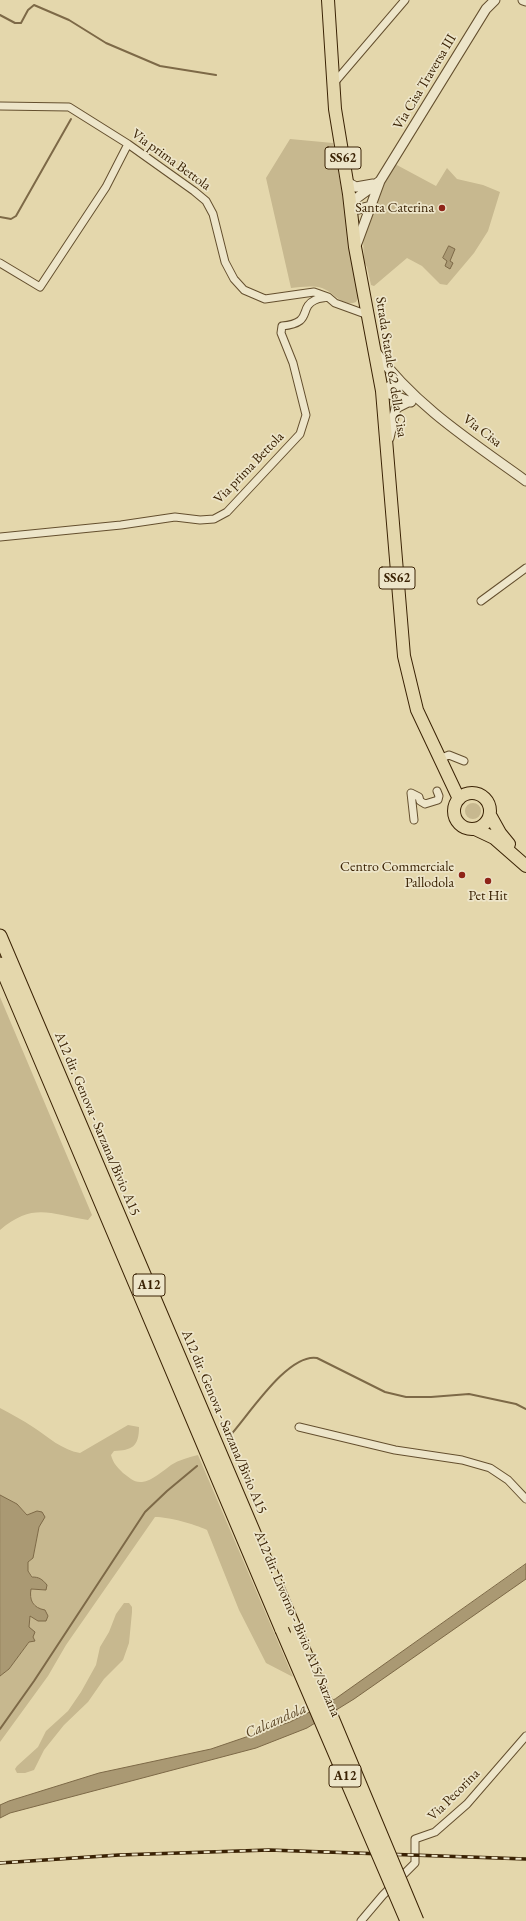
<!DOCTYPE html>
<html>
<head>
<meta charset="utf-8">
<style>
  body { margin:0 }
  canvas { display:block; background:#e4d7ac }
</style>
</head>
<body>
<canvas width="526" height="1921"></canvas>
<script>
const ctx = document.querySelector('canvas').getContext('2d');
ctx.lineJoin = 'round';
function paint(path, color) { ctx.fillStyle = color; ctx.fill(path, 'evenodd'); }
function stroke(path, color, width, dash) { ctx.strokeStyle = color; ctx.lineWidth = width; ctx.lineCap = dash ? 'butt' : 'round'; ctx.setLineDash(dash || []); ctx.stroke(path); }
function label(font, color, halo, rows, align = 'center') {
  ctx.font = font + ' "EB Garamond",serif'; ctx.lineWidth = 3.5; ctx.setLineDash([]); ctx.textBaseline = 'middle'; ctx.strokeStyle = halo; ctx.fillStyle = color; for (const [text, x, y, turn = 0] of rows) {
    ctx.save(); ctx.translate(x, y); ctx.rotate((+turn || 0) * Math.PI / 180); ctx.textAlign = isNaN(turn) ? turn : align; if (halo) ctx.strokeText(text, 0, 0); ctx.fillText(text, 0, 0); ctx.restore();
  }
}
const green = new Path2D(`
  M290,139L333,143L360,294L356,302C342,308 334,292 322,288C312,285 301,287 291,288L266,178Z
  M395,164L436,186L447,168L457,179L483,185L500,192L488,231L474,253L447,285L440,284L422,266L407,258L374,286L371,285L367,267L364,262L363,237L386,180Z
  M465 811a8 8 0 1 1 16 0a8 8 0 1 1-16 0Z
  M0,997L92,1215L88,1220C50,1214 33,1202 0,1230Z
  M0,1408C11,1414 23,1420 33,1427C48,1437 62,1450 80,1453L128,1425L139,1427C139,1447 132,1450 114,1451L111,1455C113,1463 117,1467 123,1473C129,1477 134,1483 142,1482C152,1481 164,1470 171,1465C179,1460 189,1457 198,1455L293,1677L266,1663L239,1610L207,1530C194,1524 169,1517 155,1517L66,1645L48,1676L0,1742V1676L9,1669L33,1637L29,1627L30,1615L38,1621H46L48,1616C37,1608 29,1603 31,1589L45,1590L28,1571V1562L33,1558L39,1527L17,1504L0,1495Z
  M124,1603H129L132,1607V1612L129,1643L123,1660L104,1679L88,1702L64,1725L44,1750L34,1770L25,1773H17L15,1769L17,1766L38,1747L46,1731L68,1711L81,1692L96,1665L100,1647L109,1632L116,1614Z`);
const water = new Path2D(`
  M449,246L455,249L450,261L453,263L450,269L445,266L447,261L443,258Z
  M0,1495L17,1504L27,1515L37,1511L42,1512L45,1517L39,1527L33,1558L28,1562V1571L32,1577C39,1577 42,1579 47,1585L46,1590L31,1589C29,1600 33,1608 45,1610L48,1616L46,1621H38L30,1616L29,1627L35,1632L33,1637L35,1641L29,1642L9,1669L0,1676Z
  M526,1564V1579L354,1699L307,1728L256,1748L10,1813L0,1818V1805L9,1801L99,1773L211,1749L290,1722L335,1699Z`);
const stream = new Path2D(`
  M0,15L15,23H21L28,10L34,5L69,20L106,43L160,66L216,75
  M0,217L11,219L16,216L71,119
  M228,1438C247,1418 287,1353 317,1358L385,1392L406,1397H431L469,1394L516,1404L526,1409
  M0,1729L34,1681L145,1512L167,1491L197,1466`);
const minor = new Path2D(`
  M334,83L405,0
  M0,106L69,107L128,144L194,191L206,201L213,214L225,262L234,279L244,290L265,299L314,292L328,297
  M0,263L40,287L106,187L128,144
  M0,537L121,525L175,517L200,520L214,519L227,512L300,434L306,415L293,363L281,333L282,326C314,323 298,308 315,300C319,298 324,298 328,297L335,303L368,315
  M481,601L526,568
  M439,759L449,755L464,761
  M414,820L411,793L419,797L420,801L425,804L438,800L439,796L437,791
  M299,1427L395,1450L462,1460L490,1468L508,1480L526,1499
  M361,1921L383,1895L415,1863V1839L435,1832L467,1804L526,1736`);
const tertiary = new Path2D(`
  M523,0L526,1
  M347,182L356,187L373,184
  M371,206L359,209L350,203L380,181
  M356,246L380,181L486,9L495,0
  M375,351C415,406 472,442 526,481
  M382,391L411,402
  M382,391L390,386L403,385
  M389,438L396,408L408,402`);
const primary = new Path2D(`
  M328,0L335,109L349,194L355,247L382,391L404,656L417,710L459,799
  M454 811a18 18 0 1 1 36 0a18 18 0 1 1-36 0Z
  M490,815L500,833L509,844
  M475,829L494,838L526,866`);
const motorway = new Path2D(`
  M0,936L297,1634
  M0,964L282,1630`);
const rail = new Path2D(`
  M0,1863L119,1855L269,1850L526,1859`);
const motorwayBridge = new Path2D(`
  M282,1630L407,1921
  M297,1634L417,1921`);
const markers = [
  [442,208,4,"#8f2418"],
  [462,875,4,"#8f2418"],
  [488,881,4,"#8f2418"]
];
const shields = [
  [343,158,36],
  [397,578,36],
  [149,1285,32],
  [345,1776,32]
];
const shieldNames = [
  ["SS62",343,158],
  ["SS62",397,578],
  ["A12",149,1285],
  ["A12",345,1776]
];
const streetNames = [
  ["Via Cisa Traversa III",425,82,-59],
  ["Via prima Bettola",171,160,36],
  ["Strada Statale 62 della Cisa",391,367,81],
  ["Via Cisa",482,431,37],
  ["Via prima Bettola",249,468,-46],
  ["A12 dir. Genova - Sarzana/Bivio A15",97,1124,67],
  ["A12 dir. Genova - Sarzana/Bivio A15",224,1422,67],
  ["A12 dir. Livorno - Bivio A15/Sarzana",297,1624,67],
  ["Via Pecorina",454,1795,-45]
];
const poiNames = [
  ["Santa Caterina",434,208],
  ["Centro Commerciale",454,867],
  ["Pallodola",454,883],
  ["Pet Hit",488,896,"center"]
];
const waterNames = [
  ["Calcandola",276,1721,-24]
];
paint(green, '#c7b88f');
paint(water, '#aa9973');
stroke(water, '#7d6947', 1);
stroke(stream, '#7d6947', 2);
stroke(minor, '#644f2e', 9);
stroke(tertiary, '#644f2e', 11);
stroke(primary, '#3a2204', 14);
stroke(motorway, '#3a2204', 15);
stroke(minor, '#ede5c9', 7);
stroke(tertiary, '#ede5c9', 9);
stroke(primary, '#e4d7ac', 12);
stroke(motorway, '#e4d7ac', 13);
stroke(rail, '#3a2204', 3.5);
stroke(rail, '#ede5c9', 2, [6]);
stroke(motorwayBridge, '#3a2204', 15, []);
stroke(motorwayBridge, '#e4d7ac', 13);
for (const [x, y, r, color] of markers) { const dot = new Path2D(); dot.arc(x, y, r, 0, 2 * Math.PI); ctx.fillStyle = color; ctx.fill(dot); stroke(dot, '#ede5c9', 1.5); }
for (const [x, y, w] of shields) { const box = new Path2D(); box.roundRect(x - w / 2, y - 11, w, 22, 3); ctx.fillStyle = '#ede5c9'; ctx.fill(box); stroke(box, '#3a2204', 1); }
label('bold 13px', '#3a2204', null, shieldNames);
label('14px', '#3a2204', '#ede5c9', streetNames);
label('14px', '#3a2204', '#ede5c9', poiNames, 'right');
label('italic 15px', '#5c4625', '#ede5c9', waterNames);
</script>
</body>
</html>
